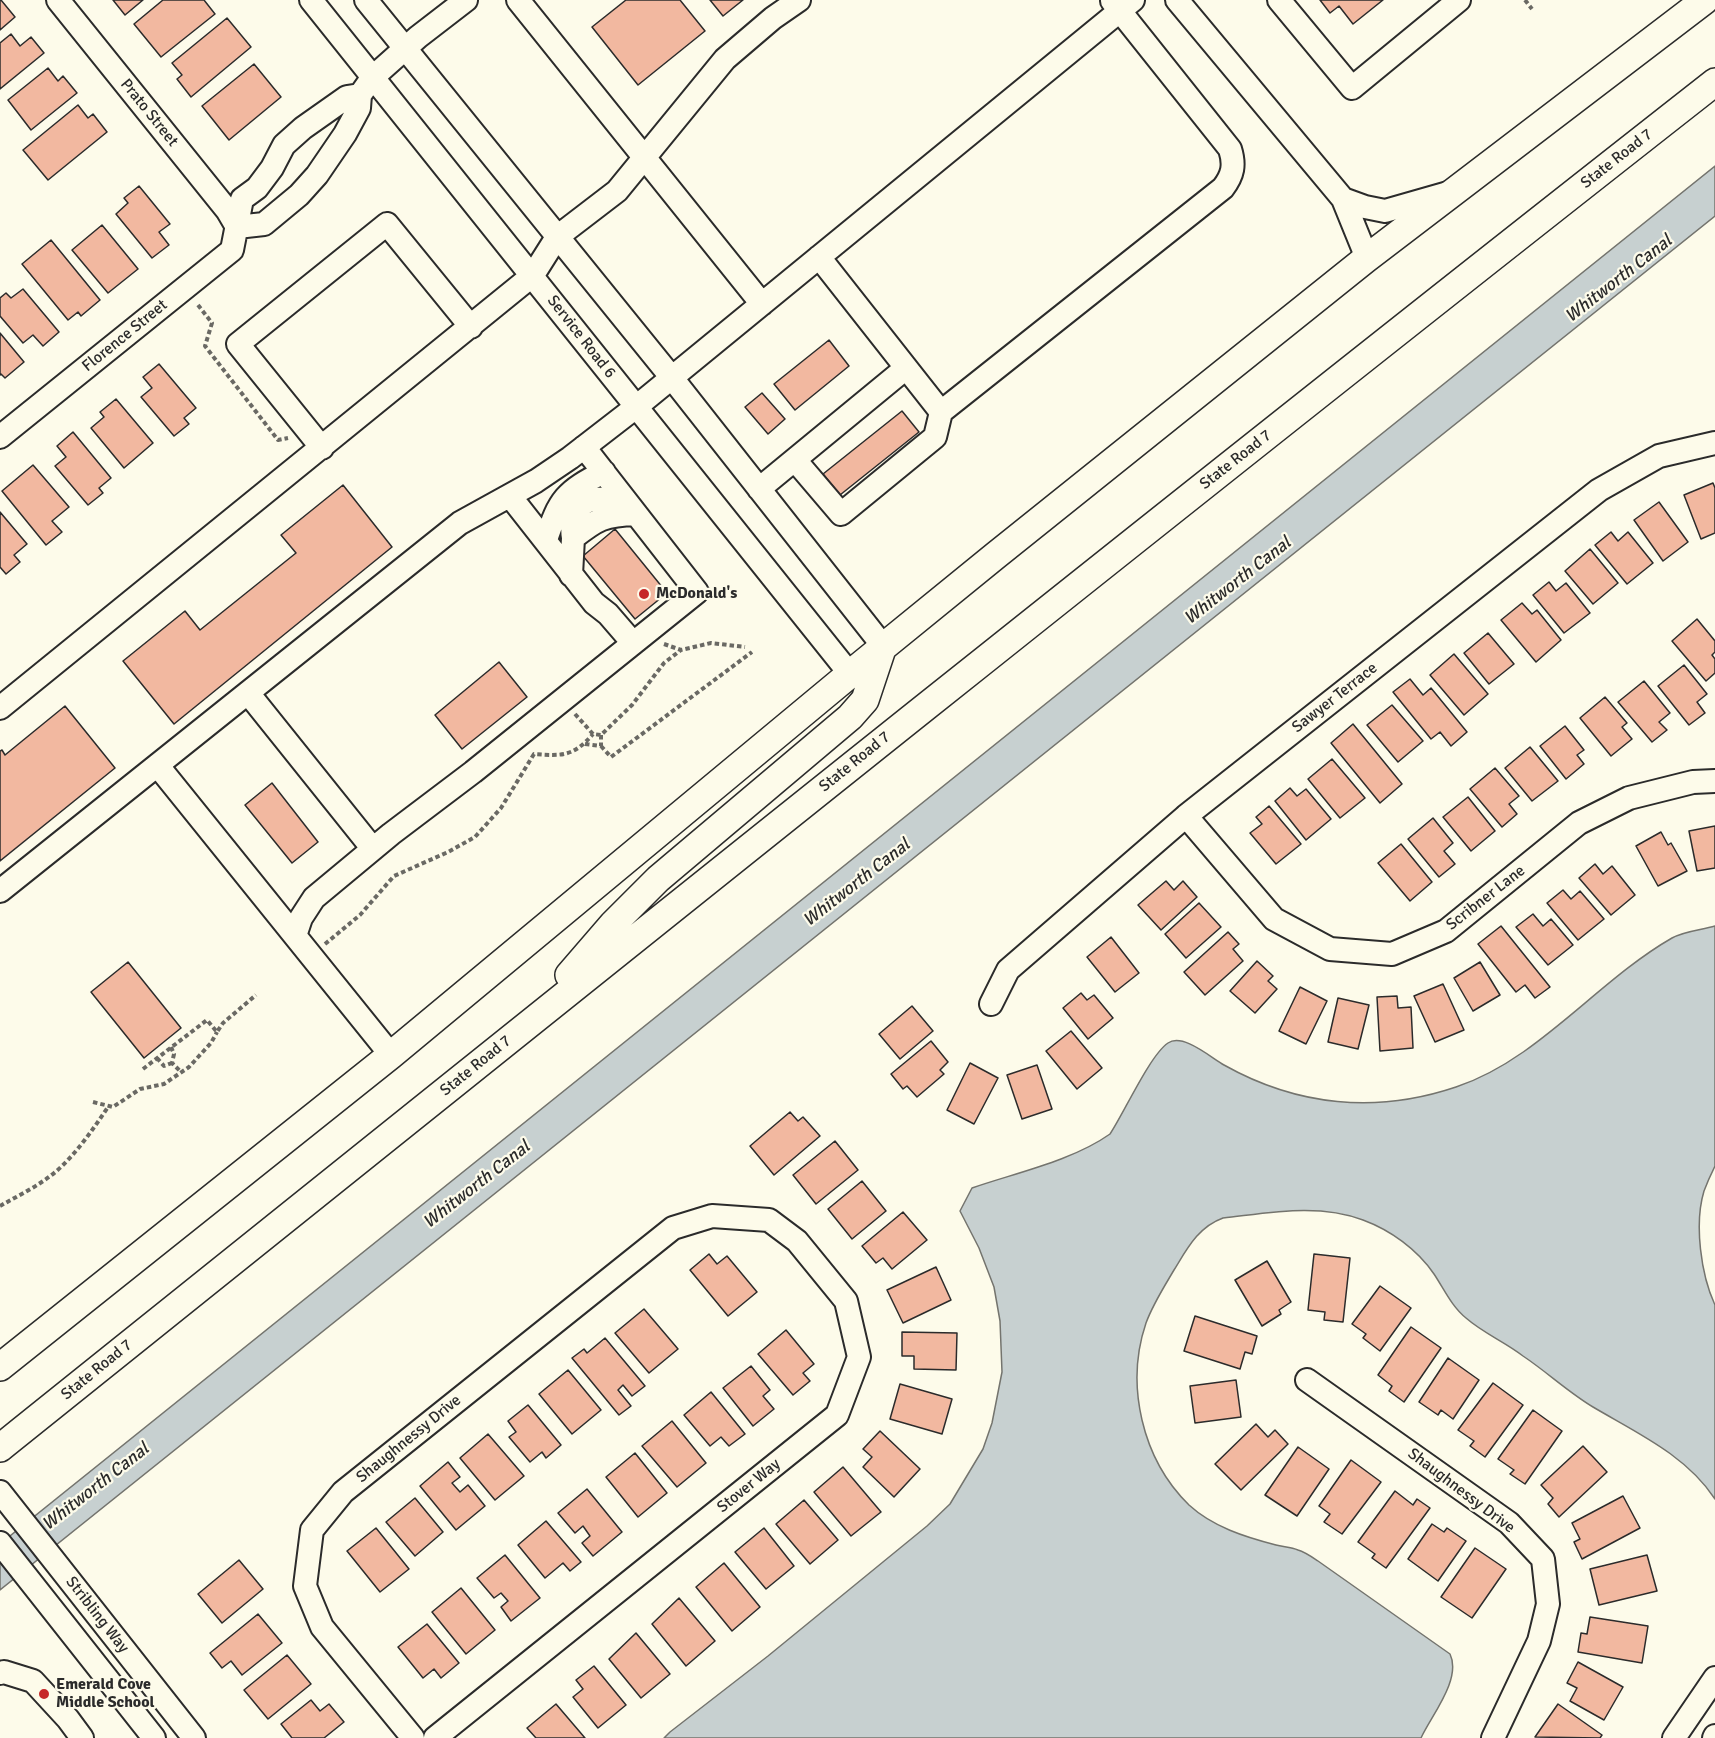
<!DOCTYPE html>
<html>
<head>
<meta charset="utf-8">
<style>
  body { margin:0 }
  canvas { display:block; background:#fdfbea }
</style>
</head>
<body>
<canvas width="1715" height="1738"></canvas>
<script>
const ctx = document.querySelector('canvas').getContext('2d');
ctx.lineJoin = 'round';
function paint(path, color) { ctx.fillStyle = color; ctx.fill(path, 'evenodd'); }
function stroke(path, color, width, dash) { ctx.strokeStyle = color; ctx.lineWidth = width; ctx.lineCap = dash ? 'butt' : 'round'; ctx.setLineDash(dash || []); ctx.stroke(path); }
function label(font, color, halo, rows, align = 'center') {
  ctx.font = font + ' Signika,sans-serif'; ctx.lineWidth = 4.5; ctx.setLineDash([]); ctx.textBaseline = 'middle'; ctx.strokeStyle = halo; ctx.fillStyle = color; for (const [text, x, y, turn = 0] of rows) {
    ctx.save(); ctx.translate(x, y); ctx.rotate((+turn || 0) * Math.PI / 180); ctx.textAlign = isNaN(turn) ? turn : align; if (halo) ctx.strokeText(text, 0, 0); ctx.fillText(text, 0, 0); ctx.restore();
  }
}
const water = new Path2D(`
  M1715,166V216L0,1590V1544Z
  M1715,926V1166C1711,1174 1707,1183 1704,1191C1694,1224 1701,1275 1715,1305V1499C1686,1455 1637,1433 1593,1407C1568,1392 1547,1372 1523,1356C1505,1342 1483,1333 1466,1318C1452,1307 1444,1289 1434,1274C1417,1249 1390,1230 1363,1220C1318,1203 1269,1213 1223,1218C1198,1227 1187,1249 1174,1270C1164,1287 1153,1304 1146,1323C1125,1385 1142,1459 1189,1505C1213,1527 1245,1537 1276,1545C1283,1547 1291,1547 1298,1550C1305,1552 1312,1557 1318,1561L1450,1654C1462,1679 1431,1716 1421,1738H664L670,1732L768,1656L927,1526L950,1504L983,1449L992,1423L1002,1372L1000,1321L994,1287L979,1248L960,1211L972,1188C1015,1173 1072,1161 1110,1134C1124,1113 1150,1055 1168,1043C1183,1033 1210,1057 1224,1065C1297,1106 1376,1114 1456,1087C1538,1060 1597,981 1672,938C1684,931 1701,930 1715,926Z`);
const building = new Path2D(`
  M1,0L15,17L0,30V1Z
  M113,0H143L125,15Z
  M163,0H204L215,14L161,57L134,24Z
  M626,0H680L705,31L638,85L592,27Z
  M710,0H743L723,16Z
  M1320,0H1383L1353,24L1339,6L1330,13Z
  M227,18L251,47L191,97L177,79L182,75L172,63Z
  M11,34L20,46L31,37L44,53L0,89V43Z
  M254,64L281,97L229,140L202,106Z
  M48,68L58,81L63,76L77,93L31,130L8,100Z
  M78,105L88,118L93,114L107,132L48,180L23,150Z
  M139,186L170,224L159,232L169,245L152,258L116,214L128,203L124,198Z
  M102,225L138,269L108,293L72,250Z
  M51,240L100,300L81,316L78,312L68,320L22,264Z
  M23,289L59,332L43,346L33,335L23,343L0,316V298L6,293L11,298Z
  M0,333L24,362L5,378L1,374L0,375Z
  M829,340L849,366L795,410L774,384Z
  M159,364L196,408L184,418L189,424L174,436L141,397L152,388L143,377Z
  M762,393L785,419L768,434L745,407Z
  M116,399L153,443L124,468L91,428L104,417L100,412Z
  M902,411L919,432L840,495L823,474Z
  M73,432L111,478L99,488L103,493L88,505L55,466L66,457L57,446Z
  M33,465L69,507L52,521L62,532L46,545L2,491Z
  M1713,483L1715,488V533L1701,539L1684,495Z
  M343,485L392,547L174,724L123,661L185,611L200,630L296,553L281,535Z
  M1659,502L1688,542L1663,561L1634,520Z
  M0,512L27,544L14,555L20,562L6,574L0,567Z
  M615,529L667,593L635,619L583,556Z
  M1611,532L1618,541L1628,532L1653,563L1627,584L1595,545Z
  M1590,549L1618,583L1593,604L1565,571Z
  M1549,582L1556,591L1566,583L1590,613L1564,633L1533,595Z
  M1522,603L1532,614L1537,610L1561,640L1536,662L1501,620Z
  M1697,619L1715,641V652L1712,655L1715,659V673L1706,681L1672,641Z
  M1488,633L1514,664L1489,684L1464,653Z
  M1454,654L1488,694L1464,715L1430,675Z
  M499,662L527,697L462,749L435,715Z
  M1684,665L1707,694L1697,702L1705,713L1689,725L1658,686Z
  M1410,679L1423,695L1431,688L1467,732L1451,746L1440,732L1431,739L1393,692Z
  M1644,681L1670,713L1659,722L1667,730L1652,742L1618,702Z
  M1605,697L1627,723L1622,727L1632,739L1611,756L1580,718Z
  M1392,705L1423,741L1398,762L1367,725Z
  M65,706L115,768L0,861V751L2,750L5,755Z
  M1353,724L1402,784L1380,803L1331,743Z
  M1565,726L1584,750L1577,755L1584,764L1566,779L1540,746Z
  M1530,747L1558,781L1532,801L1505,768Z
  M1332,759L1365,798L1340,818L1308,779Z
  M1495,768L1519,796L1509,804L1517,814L1502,827L1470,789Z
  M272,783L318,842L292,863L245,805Z
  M1290,788L1297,796L1306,789L1331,819L1306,840L1275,801Z
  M1468,797L1495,831L1471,851L1443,817Z
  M1269,806L1301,844L1276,864L1250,833L1262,824L1256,817Z
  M1433,818L1453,843L1444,851L1455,864L1439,877L1408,839Z
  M1715,826V868L1697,871L1689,831Z
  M1661,832L1668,845L1671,843L1687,871L1658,886L1636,846Z
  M1401,844L1432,882L1410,901L1378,863Z
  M1595,864L1603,874L1612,866L1635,895L1611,915L1579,878Z
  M1166,881L1174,890L1183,881L1197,897L1161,930L1138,905Z
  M1563,890L1571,899L1580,891L1604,919L1578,940L1547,903Z
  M1199,903L1221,927L1186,958L1165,934Z
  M1533,914L1543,926L1551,919L1573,945L1548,965L1516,927Z
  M1501,926L1550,987L1535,998L1525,985L1516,992L1478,944Z
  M1228,932L1239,944L1233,949L1243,961L1205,995L1184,972Z
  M1111,937L1139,973L1115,992L1087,957Z
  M1257,961L1273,976L1268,981L1277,989L1255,1013L1230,991Z
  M128,962L181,1028L144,1058L91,992Z
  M1480,962L1500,995L1473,1011L1454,978Z
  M1443,984L1464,1030L1435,1042L1414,996Z
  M1300,987L1327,1001L1306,1044L1279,1031Z
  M1081,993L1087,1000L1094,995L1113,1018L1088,1039L1063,1008Z
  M1397,996L1398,1008L1411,1007L1413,1048L1380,1051L1377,997Z
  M1338,998L1369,1005L1358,1049L1328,1042Z
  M912,1006L933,1031L900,1059L879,1034Z
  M1071,1031L1102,1068L1077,1089L1046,1051Z
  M931,1041L948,1062L940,1070L944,1074L917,1097L907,1086L903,1089L891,1074Z
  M970,1063L998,1078L974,1124L947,1110Z
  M1037,1065L1052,1109L1022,1119L1007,1075Z
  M790,1112L798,1121L803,1117L820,1136L774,1175L750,1146Z
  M835,1141L858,1170L816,1204L793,1175Z
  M862,1181L886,1211L852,1239L828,1209Z
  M903,1212L927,1240L892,1269L883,1258L876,1263L862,1246Z
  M709,1254L717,1264L727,1256L757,1292L728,1316L690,1270Z
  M1314,1254L1350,1258L1343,1322L1324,1320L1325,1312L1308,1310Z
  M1267,1261L1291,1302L1279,1310L1281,1314L1262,1326L1235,1280Z
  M936,1267L951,1300L903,1323L887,1290Z
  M1380,1286L1411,1308L1380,1351L1363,1338L1366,1334L1352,1324Z
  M644,1309L678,1349L649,1373L615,1333Z
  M1195,1316L1257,1336L1252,1354L1245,1352L1240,1369L1184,1351Z
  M1411,1327L1441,1348L1404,1402L1389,1391L1392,1386L1378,1375Z
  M786,1330L814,1364L803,1373L810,1381L793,1395L758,1354Z
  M902,1332L957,1333L956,1370L914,1369V1356H902Z
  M605,1338L645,1386L632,1396L623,1385L618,1390L631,1406L619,1415L572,1358L584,1349L587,1353Z
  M1448,1358L1479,1380L1453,1419L1441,1410L1438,1415L1419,1402Z
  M751,1366L770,1390L763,1396L774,1409L753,1426L723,1388Z
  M568,1370L601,1410L572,1434L539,1394Z
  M1236,1380L1241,1417L1195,1423L1190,1386Z
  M1493,1383L1523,1405L1485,1457L1470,1446L1474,1441L1458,1430Z
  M900,1384L952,1399L942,1434L890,1419Z
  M711,1392L745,1434L729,1446L721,1437L710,1446L684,1415Z
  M528,1405L561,1445L546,1458L542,1452L530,1462L509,1437L516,1432L508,1421Z
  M1533,1410L1562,1431L1525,1484L1510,1474L1514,1470L1498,1459Z
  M672,1421L706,1463L677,1487L642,1446Z
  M1256,1424L1268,1437L1275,1430L1288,1444L1241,1490L1215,1464Z
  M880,1431L920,1469L894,1497L863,1467L872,1457L863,1449Z
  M488,1434L524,1476L495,1500L460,1458Z
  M1583,1446L1607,1472L1559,1517L1548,1504L1553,1498L1541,1485Z
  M1298,1447L1329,1469L1297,1516L1265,1495Z
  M635,1453L667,1493L638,1517L606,1477Z
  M1351,1460L1381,1482L1342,1534L1324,1522L1330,1514L1319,1506Z
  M448,1462L460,1477L452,1483L460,1492L468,1485L485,1506L456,1530L420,1486Z
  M843,1467L881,1512L851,1536L814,1492Z
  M587,1489L622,1532L593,1556L582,1543L590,1536L583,1526L575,1533L558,1513Z
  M1395,1491L1413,1505L1417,1499L1430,1508L1386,1568L1372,1558L1375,1554L1358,1542Z
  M1623,1496L1640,1528L1582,1559L1574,1542L1580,1539L1572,1523Z
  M415,1498L443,1532L415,1556L386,1522Z
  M804,1500L838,1540L810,1564L776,1524Z
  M546,1521L581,1562L570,1571L563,1563L545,1578L518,1545Z
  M1432,1524L1444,1532L1447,1528L1466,1541L1438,1581L1408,1559Z
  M376,1528L409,1569L380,1592L347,1551Z
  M764,1528L794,1566L766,1589L735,1552Z
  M1475,1548L1506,1569L1472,1618L1441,1597Z
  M505,1555L540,1598L511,1621L501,1607L508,1601L501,1593L494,1598L477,1578Z
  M1647,1555L1657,1591L1599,1605L1590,1569Z
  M239,1560L263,1589L222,1623L198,1594Z
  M724,1563L760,1607L732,1631L696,1587Z
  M461,1588L495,1630L466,1654L432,1612Z
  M679,1598L715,1641L686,1666L652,1624Z
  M258,1614L282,1643L242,1675L231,1661L222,1668L210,1653Z
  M1590,1617L1648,1626L1642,1663L1578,1652L1581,1633L1587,1634Z
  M427,1624L459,1663L441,1678L434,1669L423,1678L398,1647Z
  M636,1633L670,1674L641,1698L609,1659Z
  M287,1655L311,1684L268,1719L244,1690Z
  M1578,1662L1623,1687L1604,1720L1570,1701L1577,1688L1567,1683Z
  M594,1666L626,1705L598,1728L573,1697L583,1689L576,1680Z
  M311,1700L320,1711L329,1704L344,1722L324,1738H292L281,1724Z
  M556,1704L585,1738H536L527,1728Z
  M1558,1704L1602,1735L1600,1738L1535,1737Z`);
const path = new Path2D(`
  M1525,0L1532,9
  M198,305L212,323L205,346L278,440L288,438
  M664,644L681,650L711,643L745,647
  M575,714L593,734L601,735L632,705L664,663L681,650
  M585,744L601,746V735
  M601,746L611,757L752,652
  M325,944L360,915L394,876L448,852L475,837L501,808L534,754C562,756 573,757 593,734
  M171,1047L174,1054L172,1063L181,1072
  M157,1058L164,1066L172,1063
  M143,1069L207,1020L217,1032L223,1023L256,995
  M93,1102L113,1107L140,1089L164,1084L189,1067L211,1043L217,1032
  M0,1206C21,1194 45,1183 63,1165C80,1148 94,1128 108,1107`);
const minor = new Path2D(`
  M58,0L227,210L237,227
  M311,0L850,674
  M366,0L672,378L883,646
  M518,0L762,304
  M1177,0L1343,199L1367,258
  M1279,0L1352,88L1459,0
  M1343,199L1365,207L1385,211L1448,193
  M237,227L264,224L299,195L317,175L345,134L359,108L360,95L372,78L418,37L466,0
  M819,257L941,412L1223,188C1233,175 1235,165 1230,149L1112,1
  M0,437L232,250L242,199L257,188L272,168L284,145L303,128L347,97L360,95
  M322,448L238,344L387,224L471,327
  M795,460L841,514L935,437L941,412
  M759,489L906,368
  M510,496L594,603L608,614L633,643
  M573,538C571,526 573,509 586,502C591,499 600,499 606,498L628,514
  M546,540C559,499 566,491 604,472
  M571,575L573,538C597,519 604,515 636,514
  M248,693L373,849
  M0,708L533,275L557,237L617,191L725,59L773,18L799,0
  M158,766L391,1055
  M1186,816L1274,919L1330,949L1392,954L1446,931L1579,823L1629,798L1693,782L1715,781
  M0,891L460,523L536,481L570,458L636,407L1133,0
  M295,936L301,918L314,898L391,834L473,772L697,592L584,447
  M991,1004L1008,970L1186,816L1599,490L1659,456L1715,443
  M1307,1380L1509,1523L1543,1559L1548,1604L1539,1641L1493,1738
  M0,1492L194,1738
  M0,1543L154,1738
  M0,1673L4,1672L33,1681L68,1719L82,1738
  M413,1738L322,1627L305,1586L312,1530L343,1492L673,1228L712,1216L769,1220L797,1241L846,1301L859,1357L837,1415L435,1738
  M1674,1738L1715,1678
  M1714,1738L1715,1736`);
const major = new Path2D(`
  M569,975L613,924L658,879L850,717L865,700L883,646
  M0,1367L391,1055L850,674L995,556L1367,258L1705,0
  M0,1448C570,991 1140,533 1715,82`);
const markers = [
  [644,594,6,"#c62828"],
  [44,1694,6,"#c62828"]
];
const streetNames = [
  ["Prato Street",149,113,51],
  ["State Road 7",1617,159,-38],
  ["Florence Street",125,336,-39],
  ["Service Road 6",581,337,52],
  ["State Road 7",1236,460,-38],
  ["Sawyer Terrace",1335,698,-38],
  ["State Road 7",855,762,-39],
  ["Scribner Lane",1486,898,-38],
  ["State Road 7",476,1066,-39],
  ["State Road 7",97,1370,-39],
  ["Shaughnessy Drive",409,1439,-39],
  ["Stover Way",749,1486,-39],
  ["Shaughnessy Drive",1461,1491,37],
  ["Stribling Way",97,1615,52]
];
const poiNames = [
  ["McDonald's",656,594],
  ["Emerald Cove",56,1685],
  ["Middle School",56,1703]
];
const waterNames = [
  ["Whitworth Canal",1619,279,-38],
  ["Whitworth Canal",1238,581,-38],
  ["Whitworth Canal",857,883,-38],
  ["Whitworth Canal",477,1185,-38],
  ["Whitworth Canal",96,1487,-38]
];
paint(water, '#c7d0d0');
stroke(water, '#74746e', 1.5);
paint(building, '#f2b8a0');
stroke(building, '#2b2b2b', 1.5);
stroke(minor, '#2b2b2b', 26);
stroke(major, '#2b2b2b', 30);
stroke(path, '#6a6964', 4, [4.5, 3]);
stroke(minor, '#fdfbea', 22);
stroke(major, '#fdfbea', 27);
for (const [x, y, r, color] of markers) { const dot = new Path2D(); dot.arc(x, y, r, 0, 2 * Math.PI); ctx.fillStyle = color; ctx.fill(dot); stroke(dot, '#fdfbea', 2); }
label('16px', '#2b2b2b', '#fdfbea', streetNames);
label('bold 16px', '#2b2b2b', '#fdfbea', poiNames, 'left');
label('italic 18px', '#2b2b2b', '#fdfbea', waterNames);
</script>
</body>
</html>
